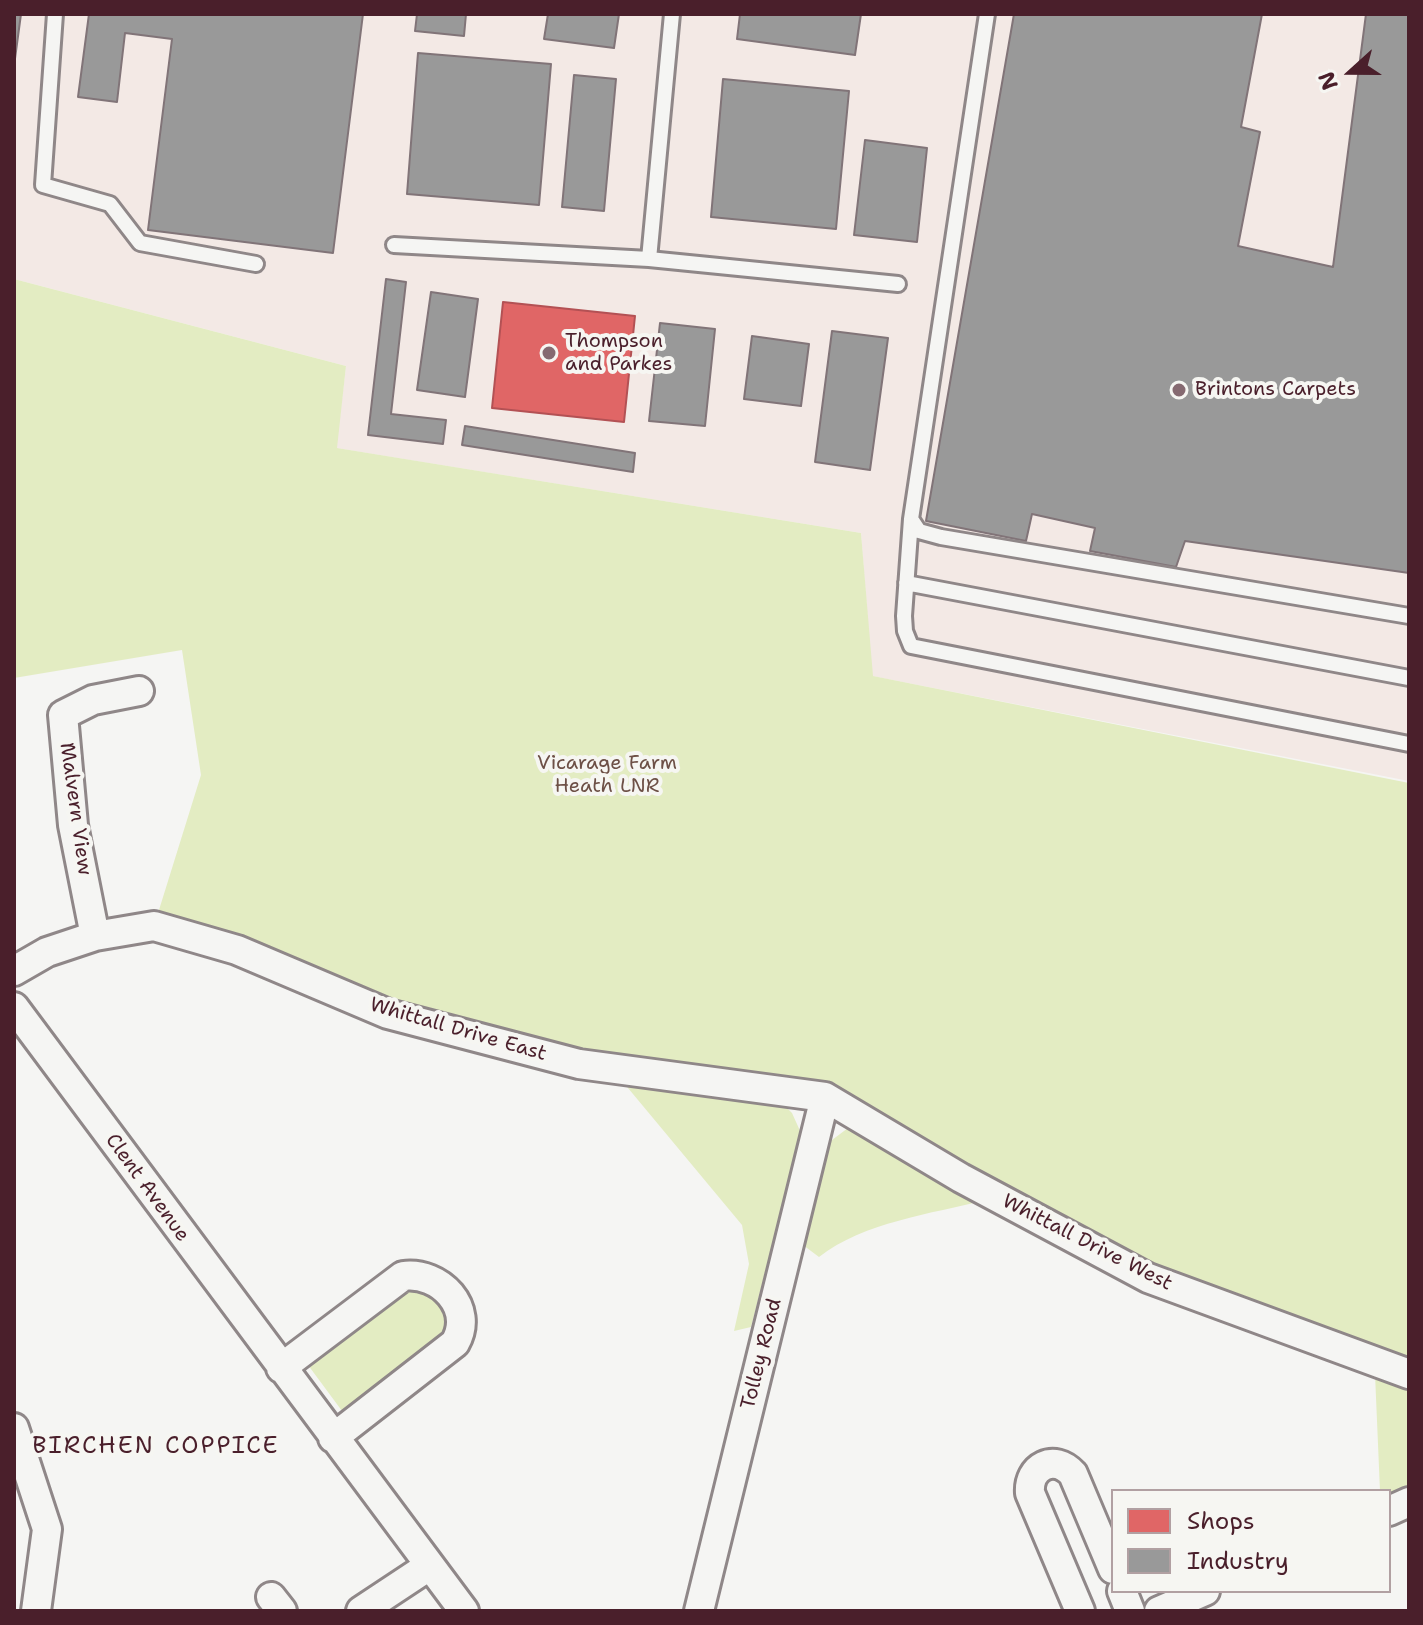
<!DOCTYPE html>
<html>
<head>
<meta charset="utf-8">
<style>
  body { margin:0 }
  #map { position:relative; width:1423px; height:1625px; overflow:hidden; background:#f5f5f3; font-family:"Shantell Sans",sans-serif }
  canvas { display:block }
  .frame { position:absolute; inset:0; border:16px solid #4a1f2b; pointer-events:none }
  .legend { position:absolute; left:1111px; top:1489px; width:280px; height:104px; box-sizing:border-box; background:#f6f6f2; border:2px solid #b1a0a2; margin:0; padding:10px 14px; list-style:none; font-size:24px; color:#4a1f2b }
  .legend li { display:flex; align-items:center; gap:16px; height:40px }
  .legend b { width:40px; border:2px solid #b1a0a2 }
  .north { position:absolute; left:1311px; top:32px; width:80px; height:80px; -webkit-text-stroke:6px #f6f6f2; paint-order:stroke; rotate:249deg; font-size:22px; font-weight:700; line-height:32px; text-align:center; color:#4a1f2b }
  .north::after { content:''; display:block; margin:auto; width:28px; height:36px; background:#4a1f2b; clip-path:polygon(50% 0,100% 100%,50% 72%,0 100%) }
</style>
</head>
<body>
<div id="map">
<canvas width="1423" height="1625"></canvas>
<div class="frame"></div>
<ul class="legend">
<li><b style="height:22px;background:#e06666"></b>Shops</li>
<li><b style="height:22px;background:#999"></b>Industry</li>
</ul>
<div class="north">N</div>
</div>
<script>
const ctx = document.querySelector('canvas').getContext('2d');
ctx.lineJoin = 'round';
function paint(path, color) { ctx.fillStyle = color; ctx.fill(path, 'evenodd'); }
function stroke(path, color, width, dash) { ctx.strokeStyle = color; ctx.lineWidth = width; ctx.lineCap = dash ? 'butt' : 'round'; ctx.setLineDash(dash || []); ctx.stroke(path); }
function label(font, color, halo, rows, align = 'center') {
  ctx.font = font + ' "Shantell Sans",sans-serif'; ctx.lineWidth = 8; ctx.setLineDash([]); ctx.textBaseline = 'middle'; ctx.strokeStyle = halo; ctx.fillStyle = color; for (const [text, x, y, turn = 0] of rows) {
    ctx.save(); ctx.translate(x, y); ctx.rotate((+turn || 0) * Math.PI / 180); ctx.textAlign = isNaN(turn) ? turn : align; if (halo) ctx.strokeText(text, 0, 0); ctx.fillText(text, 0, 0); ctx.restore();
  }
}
const built = new Path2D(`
  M14,14H1409V781L872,676L861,533L336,448L346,366L14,279Z`);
const green = new Path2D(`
  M14,279L346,366L337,448L861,533L873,676L1409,783V1368L1148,1278L825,1097L579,1064L154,926L201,775L182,650L14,678Z
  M623,1082L781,1102L792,1113L801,1133L751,1327L734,1331L749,1264L742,1225Z
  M848,1128L866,1130L986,1200C931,1214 864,1222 819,1257L799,1242L828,1143Z
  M410,1284L428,1287L450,1316L453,1328L345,1415L308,1365Z
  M1375,1374L1409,1388V1495L1389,1503V1491H1380Z`);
const shops = new Path2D(`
  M503,302L635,316L624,422L492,408Z`);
const industry = new Path2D(`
  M14,14H21L14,66Z
  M89,14H363L333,253L148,230L172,39L125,33L117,102L78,97Z
  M417,14H466L464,36L415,31Z
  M548,14H619L614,48L544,39Z
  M740,14H861L855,55L737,39Z
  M1014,14H1262L1241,127L1260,132L1238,246L1333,267L1366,14H1409V573L1185,541L1176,567L1090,551L1095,528L1032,514L1026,541L926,521Z
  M418,53L551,64L539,205L407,194Z
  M574,75L616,79L604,211L562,207Z
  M723,79L849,91L836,229L711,217Z
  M865,140L927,148L917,242L854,235Z
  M386,279L406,282L391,414L446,420L443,444L368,435Z
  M431,292L478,299L465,397L417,390Z
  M660,323L715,329L705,426L649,421Z
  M832,331L888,338L870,470L815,462Z
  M752,336L809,344L801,406L744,399Z
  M465,426L635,453L633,472L462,445Z`);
const lane = new Path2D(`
  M55,14L43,185L110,204L140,243L256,264
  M987,14L911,519L904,616L905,631L911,646L1409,744
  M394,245L649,259L898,284
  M649,259L672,14
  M911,519L919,531L941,537L1409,616
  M906,583L1409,678`);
const street = new Path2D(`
  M95,936L73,825L63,715L93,700L139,691
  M14,971L47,952L95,936L154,926L237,950L388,1014L579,1064L825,1097L961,1178L1148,1278L1409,1374
  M14,1007L464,1611
  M281,1368L403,1276C440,1271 475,1308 455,1343L333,1438
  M14,1428L47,1529L36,1611
  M1389,1511L1409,1502
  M1122,1591L1130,1611
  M271,1597L282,1611
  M361,1611L429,1566
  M699,1611L825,1097
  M1080,1611L1030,1493C1028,1467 1054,1453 1073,1474L1113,1569
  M1159,1611L1205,1591`);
const markers = [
  [549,353,8,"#866a71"],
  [1179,390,8,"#866a71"]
];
const poiNames = [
  ["Thompson",565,342],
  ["and Parkes",565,365],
  ["Brintons Carpets",1195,390]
];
const parkNames = [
  ["Vicarage Farm",607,764],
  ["Heath LNR",607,787]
];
const streetNames = [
  ["Malvern View",75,809,82],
  ["Whittall Drive East",458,1030,16],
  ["Clent Avenue",147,1188,54],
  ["Whittall Drive West",1087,1243,27],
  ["Tolley Road",762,1354,-76]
];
const quarterNames = [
  ["BIRCHEN COPPICE",156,1447]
];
paint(built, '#f3e9e5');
paint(green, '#e3ecc2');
paint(shops, '#e06666');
stroke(shops, '#b35154', 2);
paint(industry, '#999');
stroke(industry, '#817478', 2);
stroke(lane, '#8f8788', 20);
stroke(street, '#8f8788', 34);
stroke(lane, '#f5f5f3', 14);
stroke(street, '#f5f5f3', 28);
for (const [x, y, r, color] of markers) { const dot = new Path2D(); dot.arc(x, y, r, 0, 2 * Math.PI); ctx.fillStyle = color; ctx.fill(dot); stroke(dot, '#f6f6f2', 3); }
label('20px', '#4a1f2b', '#f6f6f2', poiNames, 'left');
label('20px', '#6d5046', '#f6f6f2', parkNames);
label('20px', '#4a1f2b', '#f6f6f2', streetNames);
ctx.letterSpacing = '2px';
label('24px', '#4a1f2b', '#f6f6f2', quarterNames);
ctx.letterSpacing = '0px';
</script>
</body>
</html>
